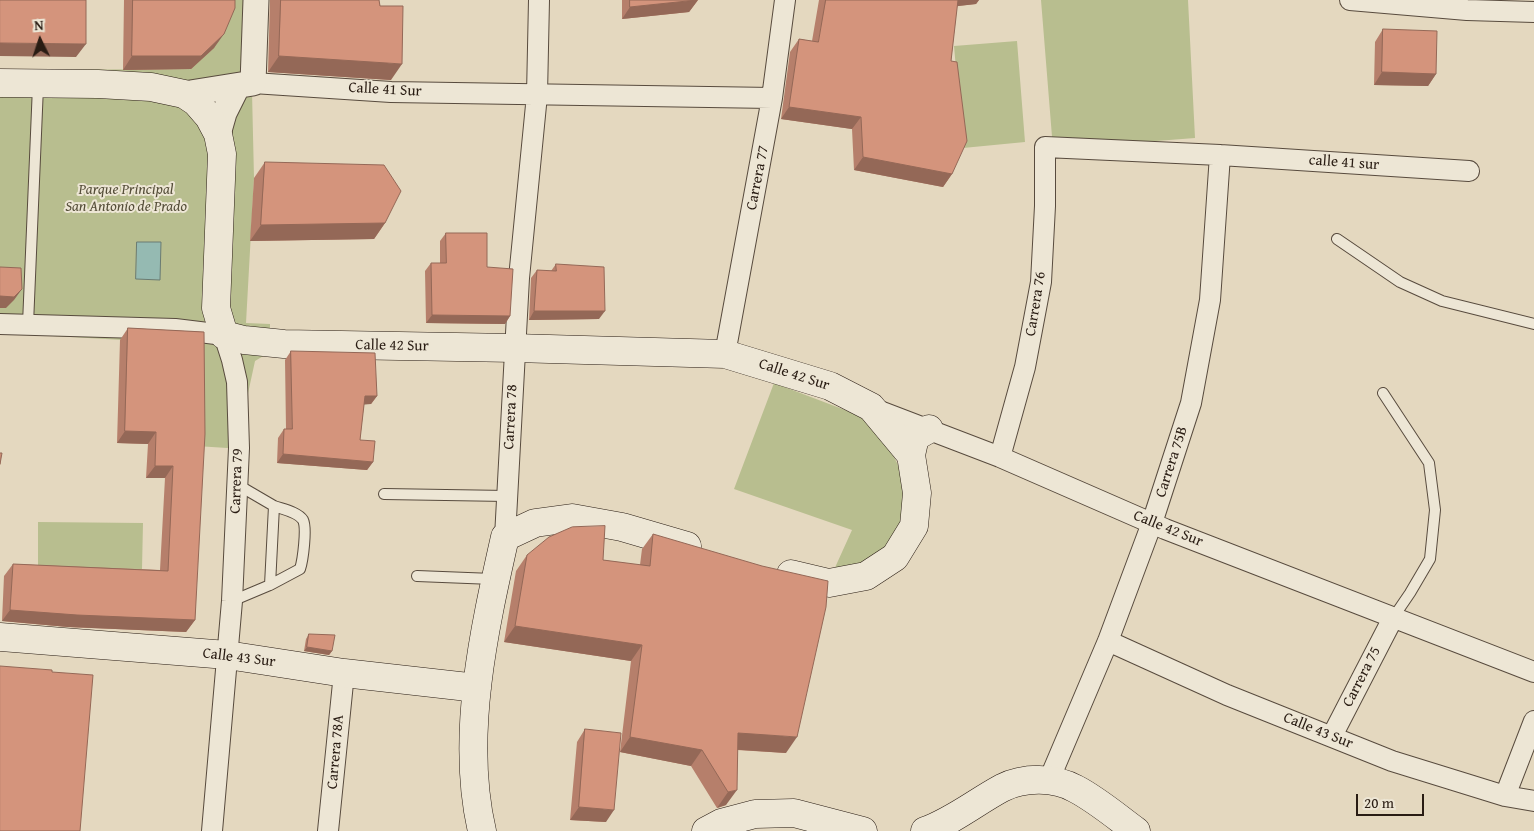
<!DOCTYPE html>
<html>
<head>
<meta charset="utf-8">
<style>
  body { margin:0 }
  #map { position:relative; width:1534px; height:831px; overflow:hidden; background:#e4d8bf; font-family:"Gentium Book Plus",serif }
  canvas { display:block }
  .north { position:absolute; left:15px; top:15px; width:50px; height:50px; -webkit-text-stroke:4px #ede6d5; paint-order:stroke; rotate:356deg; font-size:14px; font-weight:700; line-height:20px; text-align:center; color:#291c13 }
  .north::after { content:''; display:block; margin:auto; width:18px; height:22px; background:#291c13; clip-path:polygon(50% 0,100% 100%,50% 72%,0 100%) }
  .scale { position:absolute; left:1356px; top:794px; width:68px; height:22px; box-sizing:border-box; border:2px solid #291c13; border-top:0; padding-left:6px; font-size:15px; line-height:18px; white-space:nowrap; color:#291c13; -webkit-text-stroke:4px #ede6d5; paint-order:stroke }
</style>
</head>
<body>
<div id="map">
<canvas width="1534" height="831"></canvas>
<div class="north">N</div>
<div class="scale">20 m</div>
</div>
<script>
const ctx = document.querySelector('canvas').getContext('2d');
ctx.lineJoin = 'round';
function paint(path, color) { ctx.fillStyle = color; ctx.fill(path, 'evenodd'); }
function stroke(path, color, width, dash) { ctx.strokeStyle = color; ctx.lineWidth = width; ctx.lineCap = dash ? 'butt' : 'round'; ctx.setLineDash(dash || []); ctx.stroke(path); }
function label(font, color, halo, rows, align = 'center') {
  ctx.font = font + ' "Gentium Book Plus",serif'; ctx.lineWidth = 4; ctx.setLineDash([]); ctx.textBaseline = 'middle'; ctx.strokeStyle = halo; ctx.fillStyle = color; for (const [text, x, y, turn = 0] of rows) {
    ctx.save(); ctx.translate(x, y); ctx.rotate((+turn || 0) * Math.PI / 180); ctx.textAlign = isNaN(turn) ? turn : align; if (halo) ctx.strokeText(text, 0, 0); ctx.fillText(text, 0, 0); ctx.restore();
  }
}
const green = new Path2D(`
  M226,0H254L252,92L254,178L246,323L270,324V352L255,361L244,412L243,449L196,446L158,342L0,333V81L13,70L191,69Z
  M1041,0H1188L1195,138L1053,149Z
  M1017,41L1025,142L963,148L954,46Z
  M774,383L866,418L888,445L905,479L906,502L899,527L887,549L865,564L833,572L852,530L734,489Z
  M38,522L143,523L142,569L38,568Z`);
const water = new Path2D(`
  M137,242H161L160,280L136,279Z`);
const service = new Path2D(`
  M1337,239L1400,282L1442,301L1534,324
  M28,324L38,86
  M1383,393L1429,463L1435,510L1430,559L1410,593L1393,618
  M384,494L507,496
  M417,576L493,579
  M270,585L300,569C303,560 307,528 303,520C298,512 282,509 274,506
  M232,601L270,585L274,506L238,485`);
const minor = new Path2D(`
  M1350,0L1467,10L1534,12
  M253,83L391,92L772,98
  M0,324L175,329L224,335L232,360L237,382L239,448L232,601L212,831
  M725,354L772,98L785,0
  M872,408L1000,457L1165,529L1534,672
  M1000,457L1025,367L1041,282L1045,206V147L1220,155L1469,171
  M505,537L519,278L537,95L539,0
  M1108,641L1227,695L1392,761L1505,796L1534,801
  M1332,736L1393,618
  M1049,780L1108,641L1152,523L1191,403L1210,300L1220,155
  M1505,796L1534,721
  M328,831L344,673`);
const tertiary = new Path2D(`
  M184,94L253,83L256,0
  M218,134L224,113L237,87`);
const secondary = new Path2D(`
  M0,83L98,84L151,87L184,94L196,102L209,117L218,134L222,154L216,308L224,335L244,340L284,344L514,348L725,354L830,386L871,407L911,455L917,493L914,526L895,557L866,576L829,583L791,574
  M911,455L915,437L929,429
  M0,637L227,655L344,673L477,688
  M482,831C460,737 484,630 505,537L535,523L572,518L622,527L687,546
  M706,831L721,823L755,814L794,813L863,831
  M925,831C953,821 976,802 1002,788C1024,777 1055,777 1076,789C1097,800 1117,817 1136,831`);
const wall = new Path2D(`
  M124,0H235L214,48L191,69L123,70Z
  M270,0H379L391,80L268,72Z
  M622,0H698L689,12L622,19Z
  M819,0H979L976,4L957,6L951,61L952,174L943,187L854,170L852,129L781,119L790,52L799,39L812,41Z
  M1383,29L1436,74L1428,86L1374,85L1375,42Z
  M265,162L385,223L374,239L250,241L254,178Z
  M446,233L487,267L510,316L505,324L426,323L425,271L431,263H440V241Z
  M556,264L599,319L529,320L531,278L537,270L551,271Z
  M128,328L204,332L195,620L186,632L68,627L2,621L4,576L13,564L160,570L165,478H146L148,444L117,443L120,340Z
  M291,351L377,396L371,404H364L360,440L373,462L367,470L277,463L278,438L284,429H286L285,360Z
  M653,534L786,753L737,750L726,805L717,808L691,766L620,752L631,661L504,642L516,571L527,555L603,560L640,565L642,549Z
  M309,634L332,651L329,655L304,651L306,639Z
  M585,729L606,822L570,820L577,742Z`);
const shadedWall = new Path2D(`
  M698,0L689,12L622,19L630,7Z
  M955,0H979L976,4L950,7Z
  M224,34L214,48L191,69L123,70L132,56Z
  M0,43L86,44L76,57L0,56Z
  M279,56L402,64L391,80L268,72Z
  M1382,72L1436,74L1428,86L1374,85Z
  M789,107L861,117L852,129L781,119Z
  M863,157L952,174L943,187L854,170Z
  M385,223L374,239L250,241L261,225Z
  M22,289L14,300L6,308H0V296Z
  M534,311H605L599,319L529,320Z
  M432,315L510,316L505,324L426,323Z
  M365,396H377L371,404L359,405Z
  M125,431L156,432L148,444L117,443Z
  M283,454L373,462L367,470L277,463Z
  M155,466H173L165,478H146Z
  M10,610L195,620L186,632L68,627L2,621Z
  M515,626L642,645L631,661L504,642Z
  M307,647L332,651L329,655L304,651Z
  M738,733L797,737L786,753L727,749Z
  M630,737L702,750L691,766L620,752Z
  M737,790L726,805L717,808L728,792Z
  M579,807L614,810L606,822L570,820Z`);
const building = new Path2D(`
  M0,0H86V44L0,43Z
  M133,0H235V8L224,34L201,56H132Z
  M281,0H379L380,6H403L402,64L279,56Z
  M630,0H697L630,7Z
  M826,0H958L951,61L957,62L967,141L952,174L863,157L861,117L789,107L799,39L818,42Z
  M1383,29L1437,31L1436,74L1382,72Z
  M265,162L384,165L401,191L385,223L261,225Z
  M446,233H487V267L513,269L510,316L432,315L431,263H446Z
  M556,264L604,267L605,311H534L537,270L556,271Z
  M0,267L21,268L22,289L14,297L0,296Z
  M128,328L204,332L205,434L195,620L77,615L10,610L13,564L168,571L173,466H155L156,432L125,431Z
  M291,351L375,353L377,396H365L360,440L375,441L373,462L283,454L284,429H292Z
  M0,453H2L0,464Z
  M605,526L603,560L650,566L653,534L762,566L828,581L826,607L797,737L738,733L737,790L728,792L702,750L630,737L642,645L515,626L527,555L549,537L572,527Z
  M309,634L335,635L332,651L307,647Z
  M0,666L52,670V672L93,675L80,831H0Z
  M585,729L621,733L614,810L579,807Z`);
const streetNames = [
  ["Calle 41 Sur",385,90,3],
  ["calle 41 sur",1344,163,4],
  ["Carrera 77",758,178,-79],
  ["Carrera 76",1036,304,-81],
  ["Calle 42 Sur",392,346,1],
  ["Calle 42 Sur",794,375,18],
  ["Carrera 78",511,417,-87],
  ["Carrera 75B",1172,462,-72],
  ["Carrera 79",237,481,-88],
  ["Calle 42 Sur",1168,529,22],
  ["Calle 43 Sur",239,658,7],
  ["Carrera 75",1362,677,-63],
  ["Calle 43 Sur",1318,731,22],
  ["Carrera 78A",336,752,-85]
];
const parkNames = [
  ["Parque Principal",126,190],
  ["San Antonio de Prado",126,207]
];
paint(green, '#b8be8f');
paint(water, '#95bab2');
stroke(water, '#6a7b72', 1);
stroke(service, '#584b3e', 12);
stroke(minor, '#584b3e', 22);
stroke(tertiary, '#584b3e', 27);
stroke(secondary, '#291c13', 29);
stroke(service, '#ede6d5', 10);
stroke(minor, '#ede6d5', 20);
stroke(tertiary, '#ede6d5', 25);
stroke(secondary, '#ede6d5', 28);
paint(wall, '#b67f6b');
paint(shadedWall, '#946857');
paint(building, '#d4947c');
stroke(building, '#946857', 1);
label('15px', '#291c13', '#ede6d5', streetNames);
label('italic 15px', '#544d38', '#ede6d5', parkNames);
</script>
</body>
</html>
